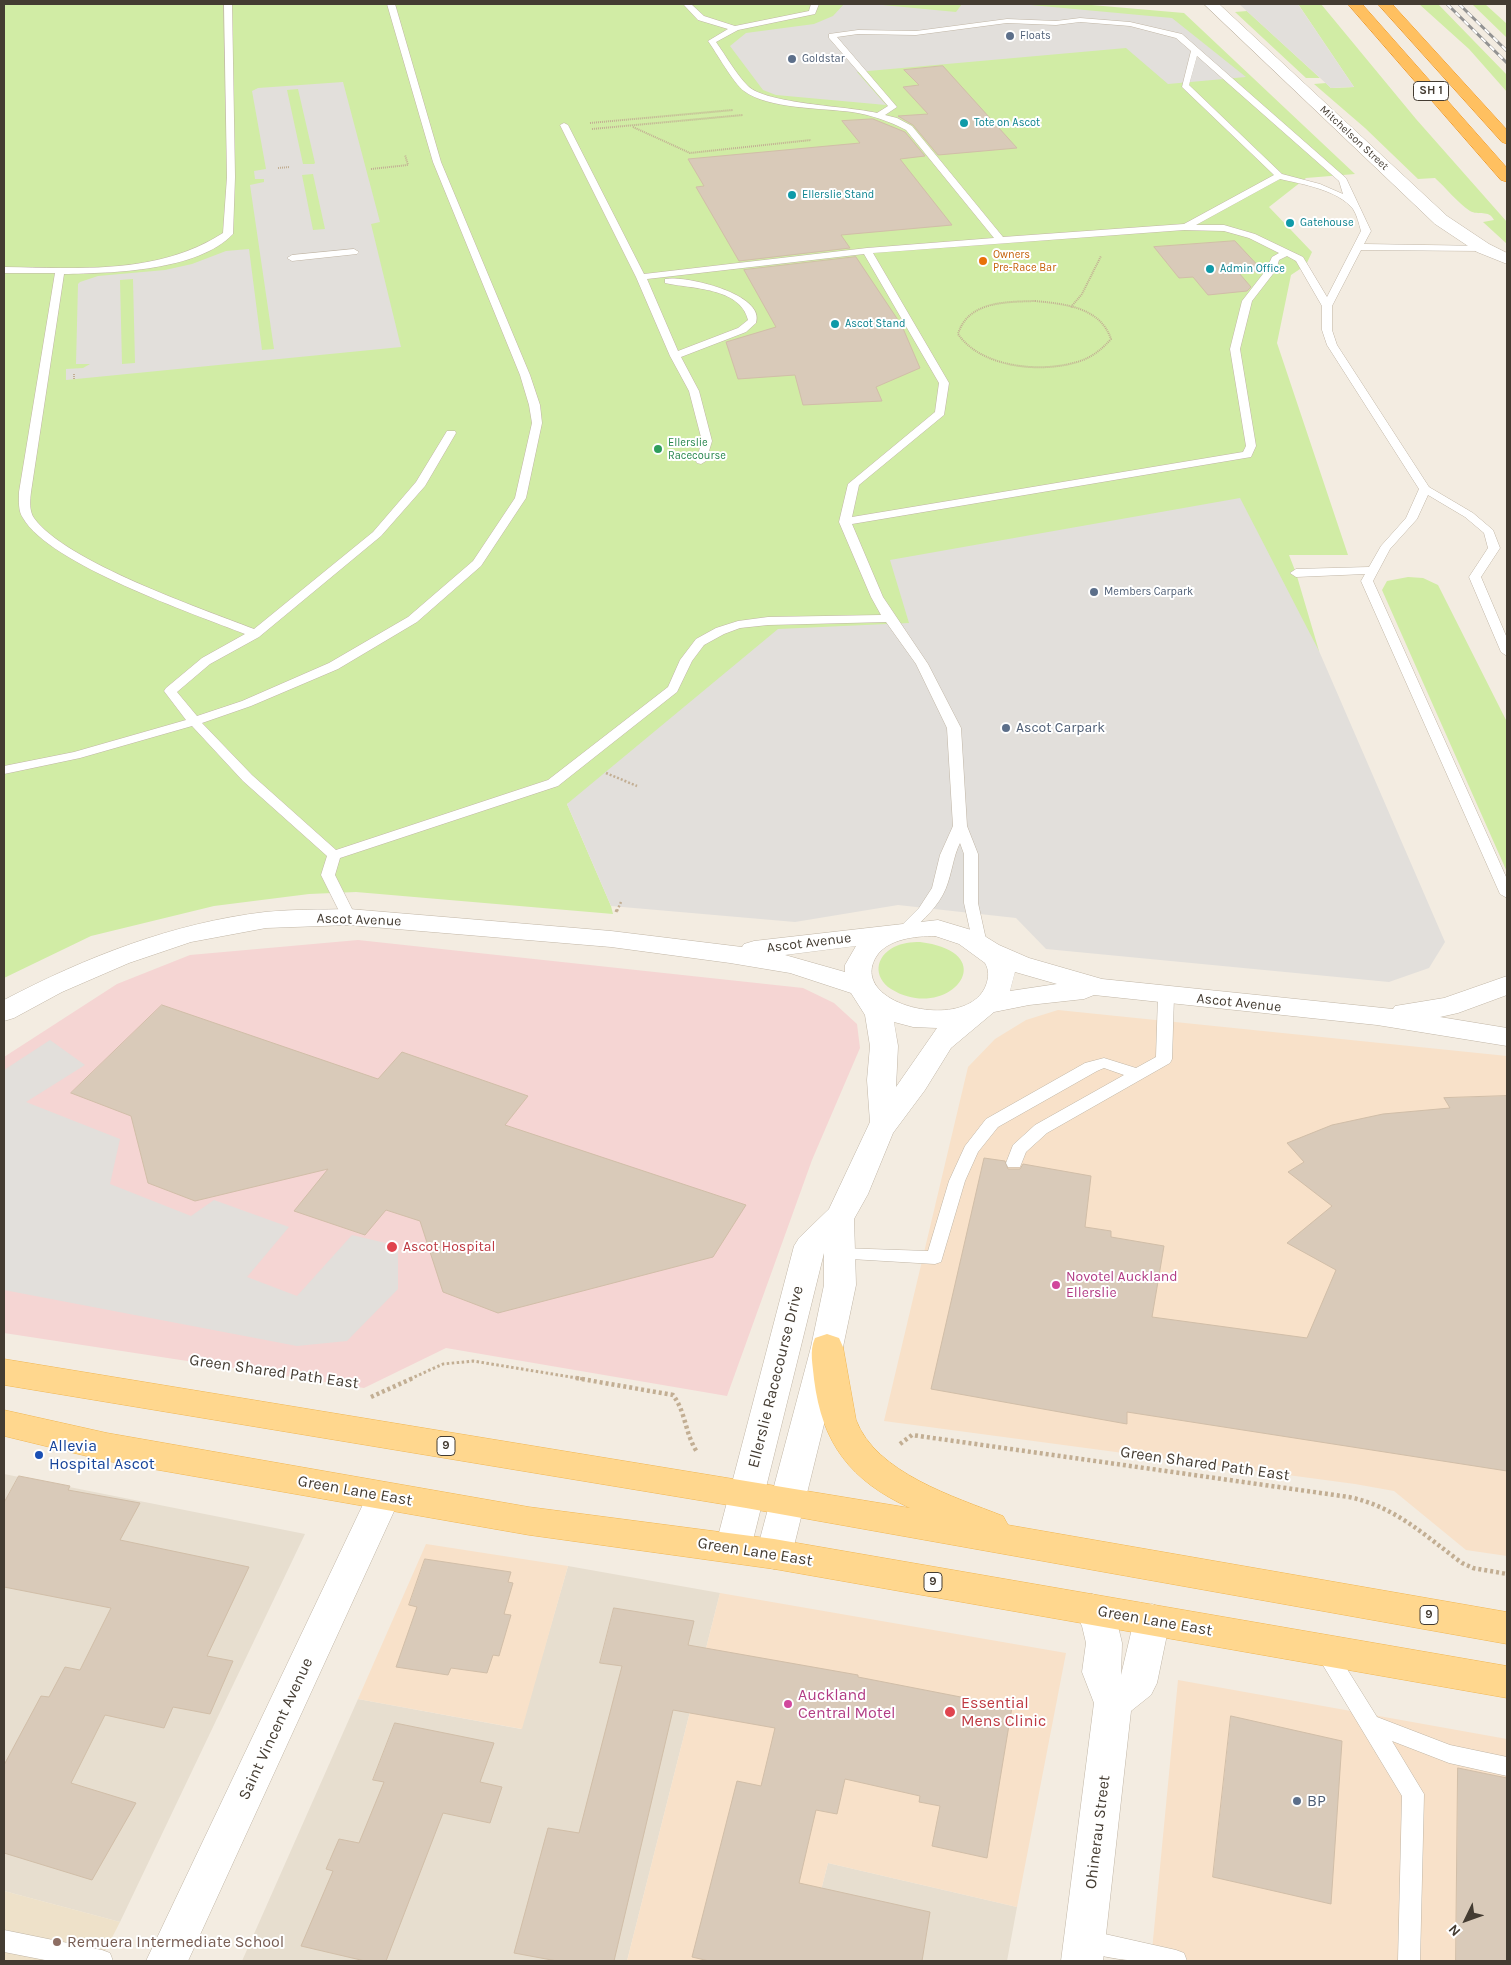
<!DOCTYPE html>
<html>
<head>
<meta charset="utf-8">
<style>
  body { margin:0 }
  #map { position:relative; width:1511px; height:1965px; overflow:hidden; background:#f3ece1; font-family:Karla,sans-serif }
  canvas { display:block }
  .frame { position:absolute; inset:0; border:5px solid #443c32; pointer-events:none }
  .north { position:absolute; left:1441px; top:1895px; width:50px; height:50px; -webkit-text-stroke:4px #fff; paint-order:stroke; rotate:228deg; font-size:14px; font-weight:700; line-height:20px; text-align:center; color:#443c32 }
  .north::after { content:''; display:block; margin:auto; width:18px; height:22px; background:#443c32; clip-path:polygon(50% 0,100% 100%,50% 72%,0 100%) }
</style>
</head>
<body>
<div id="map">
<canvas width="1511" height="1965"></canvas>
<div class="frame"></div>
<div class="north">N</div>
</div>
<script>
const ctx = document.querySelector('canvas').getContext('2d');
ctx.lineJoin = 'round';
function paint(path, color) { ctx.fillStyle = color; ctx.fill(path, 'evenodd'); }
function stroke(path, color, width, dash) { ctx.strokeStyle = color; ctx.lineWidth = width; ctx.lineCap = dash ? 'butt' : 'round'; ctx.setLineDash(dash || []); ctx.stroke(path); }
function label(font, color, halo, rows, align = 'center') {
  ctx.font = font + ' Karla,sans-serif'; ctx.lineWidth = 4; ctx.setLineDash([]); ctx.textBaseline = 'middle'; ctx.strokeStyle = halo; ctx.fillStyle = color; for (const [text, x, y, turn = 0] of rows) {
    ctx.save(); ctx.translate(x, y); ctx.rotate((+turn || 0) * Math.PI / 180); ctx.textAlign = isNaN(turn) ? turn : align; if (halo) ctx.strokeText(text, 0, 0); ctx.fillText(text, 0, 0); ctx.restore();
  }
}
const residential = new Path2D(`
  M4,1474L305,1534L120,1922L4,1891Z
  M568,1566L720,1593L627,1961H242L358,1699L521,1729Z
  M828,1863L1017,1907L1007,1961H803Z`);
const commercial = new Path2D(`
  M1058,1010L1507,1056V1556L1466,1550L1394,1491L1355,1484L884,1421L968,1067L995,1039L1026,1020Z
  M426,1544L568,1566L522,1729L358,1699Z
  M720,1593L1066,1653L1017,1907L828,1863L803,1961H627Z
  M1178,1680L1507,1739V1961H1151Z`);
const education = new Path2D(`
  M4,1891L120,1922L100,1961H4Z`);
const medical = new Path2D(`
  M358,940L803,988L834,1003L857,1024L860,1048L812,1160L727,1396L446,1348L364,1388L4,1333V1057L117,984L190,955Z`);
const green = new Path2D(`
  M4,4H1080L1184,13L1355,174L1306,178L1269,207L1312,252L1306,265L1291,275L1277,343L1348,555H1289L1296,573L1319,651L922,645L567,804L611,906L613,914L356,892L309,894L214,906L91,936L4,978Z
  M1298,4H1321L1416,119L1507,222V244L1483,222L1494,220C1489,209 1478,216 1470,211C1457,202 1446,188 1435,178L1418,179L1365,128L1314,84L1326,83L1331,88L1354,87Z
  M1419,4H1438L1507,75V92L1469,49Z
  M1472,4H1485L1507,24V38Z
  M1247,11L1320,78H1306L1235,12Z
  M1408,577L1423,578L1438,585L1507,722V872L1382,590L1387,581Z
  M920,942C1007,953 947,1024 891,989C873,977 875,957 894,947C902,943 911,942 920,942Z`);
const parking = new Path2D(`
  M844,4H872L956,12L962,4H1020L1172,18L1246,77L1168,84L1126,48L857,72L886,105L776,95L763,90L730,46L746,33L814,24L833,16Z
  M1239,4H1298L1354,87L1331,88Z
  M343,82L380,222L371,224L401,347L66,380V369L83,368L90,364H76L78,284L80,282L98,276L165,270L192,264L226,251L249,249L262,350L274,349L250,185L264,182V179H255L254,171L266,169L252,91L258,88ZM298,89L315,163L314,164H303L287,90ZM313,174L325,229L313,230L302,175ZM133,279L135,363L122,364L120,280Z
  M1240,498L1319,651L1445,942L1429,968L1389,982L1046,949L1016,918L898,905L795,922L611,906L567,804L778,629L909,623L890,560Z
  M50,1040L85,1065L26,1102L120,1139L110,1184L191,1216L214,1200L289,1227L247,1277L297,1296L352,1235L398,1246V1289L347,1341L297,1346L4,1290V1070Z`);
const building = new Path2D(`
  M943,66L1017,148L938,155L913,125L898,116L928,114L903,87L919,85L904,70Z
  M873,119L905,132L925,156L900,159L952,225L841,235L850,248L739,261L696,187L704,186L688,159L860,143L842,121Z
  M1235,241L1263,271L1239,273L1251,287L1247,291L1208,295L1193,277L1179,278L1154,247Z
  M856,257L902,326L920,368L876,387L882,401L803,405L795,375L738,379L726,342L776,327L744,270Z
  M162,1005L378,1079L402,1052L528,1096L505,1125L746,1205L713,1257L498,1313L443,1292L420,1221L386,1210L365,1235L294,1211L328,1169L195,1201L148,1183L131,1116L71,1093Z
  M1507,1096V1471L1127,1412V1424L931,1389L984,1158L1005,1161L1008,1169H1020L1023,1164L1091,1176L1085,1227L1111,1231V1237L1164,1246L1152,1317L1307,1338L1336,1270L1287,1243L1332,1206L1288,1172L1304,1162L1287,1143L1332,1125L1383,1114L1450,1108L1444,1098Z
  M19,1476L70,1486L68,1490L140,1503L120,1540L249,1567L207,1656L233,1661L210,1714L173,1707L164,1728L105,1715L71,1783L136,1803L92,1880L4,1853V1765L41,1696L49,1697L65,1667L80,1670L111,1608L4,1587V1503Z
  M425,1559L511,1572L508,1582L513,1583L504,1614L511,1615L499,1656L493,1655L487,1673L451,1668L448,1675L396,1667L417,1607L409,1605Z
  M614,1608L694,1621L688,1645L858,1675V1677L1012,1707L987,1858L932,1846L940,1806L919,1802L920,1796L845,1779L837,1814L816,1810L799,1883L930,1912L922,1961H709L692,1957L737,1781L761,1786L775,1728L673,1710L614,1961H557L514,1953L548,1828L579,1833L622,1666L600,1663Z
  M1231,1716L1342,1741L1331,1904L1213,1877Z
  M395,1723L494,1743L480,1782L502,1787L490,1823L443,1813L386,1961H365L301,1946L333,1871L326,1869L339,1839L359,1843L384,1782L373,1780Z
  M1458,1768L1507,1778V1961H1456Z`);
const pathFar3 = new Path2D(`
  M590,123L733,110
  M633,127L690,153L811,140
  M592,129L743,115
  M278,168L290,167
  M371,169L408,165L405,155
  M1035,301C1065,304 1100,307 1111,339C1103,348 1095,355 1083,360C1046,374 982,369 958,334C968,301 1006,302 1035,301Z
  M1071,307L1082,294L1101,256
  M74,374V379`);
const pathFar2 = new Path2D(`
  M606,773L637,786
  M617,911L621,902`);
const pathFar1 = new Path2D(`
  M616,912L617,909
  M410,1379L443,1364L473,1361L583,1379`);
const path = new Path2D(`
  M576,1378L673,1395C686,1412 685,1434 697,1452
  M371,1397L413,1378
  M900,1444L912,1435L1349,1497C1396,1507 1424,1535 1462,1563L1473,1568L1507,1574`);
const lane = new Path2D(`
  M224,4H232L235,177L233,234C198,271 112,273 64,274L31,492C30,500 29,511 34,518C66,562 200,608 254,629L373,532L416,482L447,431H455L456,433L425,486L381,536L259,637L210,664L177,692L197,716L242,701L329,663L408,617L473,561L515,498L532,423L529,405L520,375L433,162L387,4H395L441,162L530,375L540,405L542,423L526,498L481,566L417,622L338,669L251,706L202,723L252,775L336,850L548,780L668,687L680,660L696,639L716,628L738,621L768,617L881,615L871,597L839,522L848,484L935,412L939,383L864,254L647,279L678,351L738,328L748,320C740,287 691,289 665,283V279C685,275 766,294 756,323L746,332L681,357L699,391L712,441L706,461L701,464L697,463L696,461L702,441L689,391L670,356L636,277L560,125L564,123L568,125L644,274L867,248L994,238L906,130C889,121 871,115 852,112C822,108 768,109 744,91C734,84 716,52 708,41L728,29L698,20L683,4H691L704,16L735,26L809,11L811,4H819L815,14L738,30L716,42C726,56 736,74 748,86C766,104 848,106 877,113L888,106L829,38V34L858,30L916,31L1007,19L1056,21L1080,18L1130,22L1182,34L1346,178L1371,231L1364,244L1486,246V250L1483,251L1361,250L1332,306V330L1337,345L1429,487L1473,513L1493,530L1500,548L1481,577L1507,638V656L1501,652L1469,577L1488,548L1484,533L1465,517L1428,495L1417,519L1390,549L1373,581L1507,879V898L1500,894L1361,581L1365,574L1296,577L1290,573L1296,569L1369,567L1381,546L1406,518L1419,489L1327,345L1322,330V306L1296,261L1287,256L1279,260L1276,270L1252,301L1240,349L1256,446L1251,457L852,524L883,597L928,664L961,728L967,826L978,854V903L987,944L985,947L980,949L973,944L964,903V854L960,843C953,857 952,873 946,888C939,906 923,920 909,933H899L897,930L919,908L932,888L940,855L953,826L947,728L916,664L886,622L768,625L740,628L724,634L704,645L692,661L677,692L558,786L340,858L335,875L356,917L349,921L342,917L321,875L327,856L243,781L192,726L80,758L4,774V766L74,752L186,720L164,691L166,688L202,658L245,634C194,614 49,564 23,518C18,511 19,501 19,492L55,273H4V267C79,268 158,275 223,233L227,177ZM1080,22L1130,26L1176,38L1191,51L1182,87L1274,175L1184,224L1003,237L912,126L897,118L885,115L897,107L837,37L858,34L916,35L1007,23L1056,25ZM1197,56L1339,181L1343,194L1320,184L1282,174L1189,85ZM1280,179C1302,184 1338,190 1353,209C1357,215 1359,224 1361,231L1327,297L1303,257L1255,234L1224,225H1196ZM1184,230L1224,231L1249,238L1279,253L1272,257L1266,270L1242,301L1230,349L1246,446L1243,452L852,517L859,485L944,415L949,383L873,253Z
  M354,249L359,252L357,254L292,261L287,258L292,255Z
  M1166,991L1174,996L1172,1059L1170,1063L1047,1133L1026,1152L1020,1167H1008L1006,1163L1013,1145L1035,1125L1124,1075L1104,1068L1097,1071L998,1127L978,1152L965,1181L941,1262L935,1264L834,1258L831,1254L834,1250L840,1248L928,1251L949,1181L965,1146L986,1119L1085,1063L1104,1058L1136,1068L1156,1057L1158,996Z
  M1325,1642L1332,1645L1377,1717L1450,1745L1507,1757V1776L1449,1763L1392,1741L1424,1794L1420,1961H1398L1402,1796L1318,1657L1315,1651L1318,1645Z
  M4,1930L102,1950L110,1953L113,1961H50L4,1952Z
  M1087,1930L1176,1950L1184,1953L1187,1961C1152,1963 1113,1962 1079,1949L1076,1941L1079,1933Z`);
const street = new Path2D(`
  M1204,4H1219L1447,216L1489,244L1507,253V264L1477,252L1435,224Z
  M349,909L611,931L742,947L744,944L754,941L938,920L978,932L999,945L1029,958L1102,979L1393,1009L1395,1006L1444,998L1507,976V995L1458,1013L1440,1017L1507,1028V1046L1377,1025L1094,995L1084,999L1029,1005L994,1012L951,1048L925,1090L893,1133L868,1194L854,1219L856,1285L843,1347L792,1554L787,1565L774,1569L761,1565L756,1554L811,1347L824,1285V1253L751,1548L746,1558L733,1563L720,1558L715,1548L794,1246L799,1238L829,1209L870,1122L867,1080L870,1046L865,1015L851,993L790,973L730,963L611,947L349,925L266,928L191,942L129,963L62,992L14,1018L4,1021V1000C86,957 173,923 265,912C293,909 321,910 349,909ZM935,936L959,944L985,963C989,970 989,977 986,985C968,1034 847,1005 876,957C887,939 915,936 935,936ZM856,946L845,965V972L785,955ZM1015,972L1057,984L1010,991ZM894,1022L913,1027L937,1028L896,1087L898,1046Z
  M384,1482L396,1486L401,1496L188,1961H146L367,1496L372,1486Z
  M1092,1594L1105,1599L1118,1626L1122,1643L1121,1675L1134,1620L1139,1609L1152,1604L1165,1609L1170,1620L1157,1683L1151,1695L1131,1711L1103,1961H1061L1094,1703L1082,1672L1086,1643L1082,1626L1074,1610L1079,1599Z`);
const primary = new Path2D(`
  M827,1334L839,1338L843,1347L856,1420C876,1473 955,1497 1003,1516L1008,1525L1507,1612V1644L746,1508L4,1385V1359L910,1508C851,1481 822,1444 814,1379C813,1365 809,1351 815,1338Z
  M4,1410L107,1433L529,1507L774,1539L1507,1666V1698L774,1569L529,1535L107,1461L4,1436Z`);
const highway = new Path2D(`
  M1348,4H1362L1507,168V182L1501,180Z
  M1378,4H1392L1507,130V144L1502,142Z`);
const rail = new Path2D(`
  M1447,4L1507,63
  M1459,4L1507,51`);
const markers = [
  [1010,36,5,"#5c6f8a"],
  [792,59,5,"#5c6f8a"],
  [964,123,5,"#0f9aa8"],
  [792,195,5,"#0f9aa8"],
  [1290,223,5,"#0f9aa8"],
  [983,261,5,"#e8710a"],
  [1210,269,5,"#0f9aa8"],
  [835,324,5,"#0f9aa8"],
  [658,449,5,"#2e9e5b"],
  [1094,592,5,"#5c6f8a"],
  [1006,728,5,"#5c6f8a"],
  [392,1247,6,"#e0444e"],
  [1056,1285,5,"#d1479c"],
  [39,1455,5,"#1a4fb4"],
  [788,1704,5,"#d1479c"],
  [950,1712,6,"#e0444e"],
  [1297,1801,5,"#5c6f8a"],
  [57,1942,5,"#8d6e63"]
];
const farServicenames = [
  ["Floats",1020,36],
  ["Goldstar",802,59],
  ["Members Carpark",1104,592]
];
const farCulturenames = [
  ["Tote on Ascot",974,123],
  ["Ellerslie Stand",802,195],
  ["Gatehouse",1300,223],
  ["Admin Office",1220,269],
  ["Ascot Stand",845,324]
];
const farStreetnames = [
  ["Mitchelson Street",1354,138,43]
];
const farFoodnames = [
  ["Owners",993,255],
  ["Pre-Race Bar",993,268]
];
const farLeisurenames = [
  ["Ellerslie",668,443],
  ["Racecourse",668,456]
];
const shields = [
  [1431,91,35],
  [446,1446,18],
  [933,1582,18],
  [1429,1615,18]
];
const shieldNames = [
  ["SH 1",1431,91],
  ["9",446,1446],
  ["9",933,1582],
  ["9",1429,1615]
];
const serviceNames = [
  ["Ascot Carpark",1016,728]
];
const streetNames = [
  ["Ascot Avenue",359,920,2],
  ["Ascot Avenue",809,943,-7],
  ["Ascot Avenue",1239,1003,6]
];
const healthNames = [
  ["Ascot Hospital",403,1247]
];
const hotelNames = [
  ["Novotel Auckland",1066,1277],
  ["Ellerslie",1066,1293]
];
const nearStreetnames = [
  ["Green Shared Path East",274,1372,8],
  ["Ellerslie Racecourse Drive",776,1377,-76],
  ["Green Shared Path East",1205,1464,8],
  ["Green Lane East",355,1491,10],
  ["Green Lane East",755,1552,9],
  ["Green Lane East",1155,1621,10],
  ["Saint Vincent Avenue",276,1729,-65],
  ["Ohinerau Street",1098,1832,-83]
];
const nearTransitnames = [
  ["Allevia",49,1446],
  ["Hospital Ascot",49,1464]
];
const nearHotelnames = [
  ["Auckland",798,1695],
  ["Central Motel",798,1713]
];
const nearHealthnames = [
  ["Essential",961,1703],
  ["Mens Clinic",961,1721]
];
const nearServicenames = [
  ["BP",1307,1801]
];
const nearEducationnames = [
  ["Remuera Intermediate School",67,1942]
];
paint(residential, '#e7decf');
paint(commercial, '#f8e1c9');
paint(education, '#eee1c9');
paint(medical, '#f5d5d3');
paint(green, '#d1eca5');
paint(parking, '#e2dfdb');
paint(building, '#d9cab9');
stroke(building, '#d1bea8', 1);
stroke(lane, '#c1b6a6', 1);
stroke(street, '#c1b6a6', 1);
stroke(primary, '#f0b652', 1);
stroke(highway, '#ee9520', 1);
stroke(pathFar3, '#c2ae93', 2, [1, 1]);
stroke(pathFar2, '#c2ae93', 2.5, [2, 2]);
stroke(pathFar1, '#c2ae93', 3, [2.5, 2.5]);
stroke(path, '#c2ae93', 4.5, [3, 3]);
paint(lane, '#fff');
paint(street, '#fff');
paint(primary, '#ffd78e');
paint(highway, '#ffc060');
stroke(rail, '#939393', 3);
stroke(rail, '#fff', 2, [6]);
for (const [x, y, r, color] of markers) { const dot = new Path2D(); dot.arc(x, y, r, 0, 2 * Math.PI); ctx.fillStyle = color; ctx.fill(dot); stroke(dot, '#fff', 2); }
label('11px', '#4e5e75', '#fff', farServicenames, 'left');
label('11px', '#0d838f', '#fff', farCulturenames, 'left');
label('11px', '#443c32', '#fff', farStreetnames);
label('11px', '#c56008', '#fff', farFoodnames, 'left');
label('11px', '#27864d', '#fff', farLeisurenames, 'left');
for (const [x, y, w] of shields) { const box = new Path2D(); box.roundRect(x - w / 2, y - 9.5, w, 19, 4); ctx.fillStyle = '#fff'; ctx.fill(box); stroke(box, '#443c32', 1); }
label('bold 12px', '#443c32', null, shieldNames);
label('14px', '#4e5e75', '#fff', serviceNames, 'left');
label('14px', '#443c32', '#fff', streetNames);
label('14px', '#be3a42', '#fff', healthNames, 'left');
label('14px', '#b23c85', '#fff', hotelNames, 'left');
label('16px', '#443c32', '#fff', nearStreetnames);
label('16px', '#164399', '#fff', nearTransitnames, 'left');
label('16px', '#b23c85', '#fff', nearHotelnames, 'left');
label('16px', '#be3a42', '#fff', nearHealthnames, 'left');
label('16px', '#4e5e75', '#fff', nearServicenames, 'left');
label('16px', '#785e54', '#fff', nearEducationnames, 'left');
</script>
</body>
</html>
